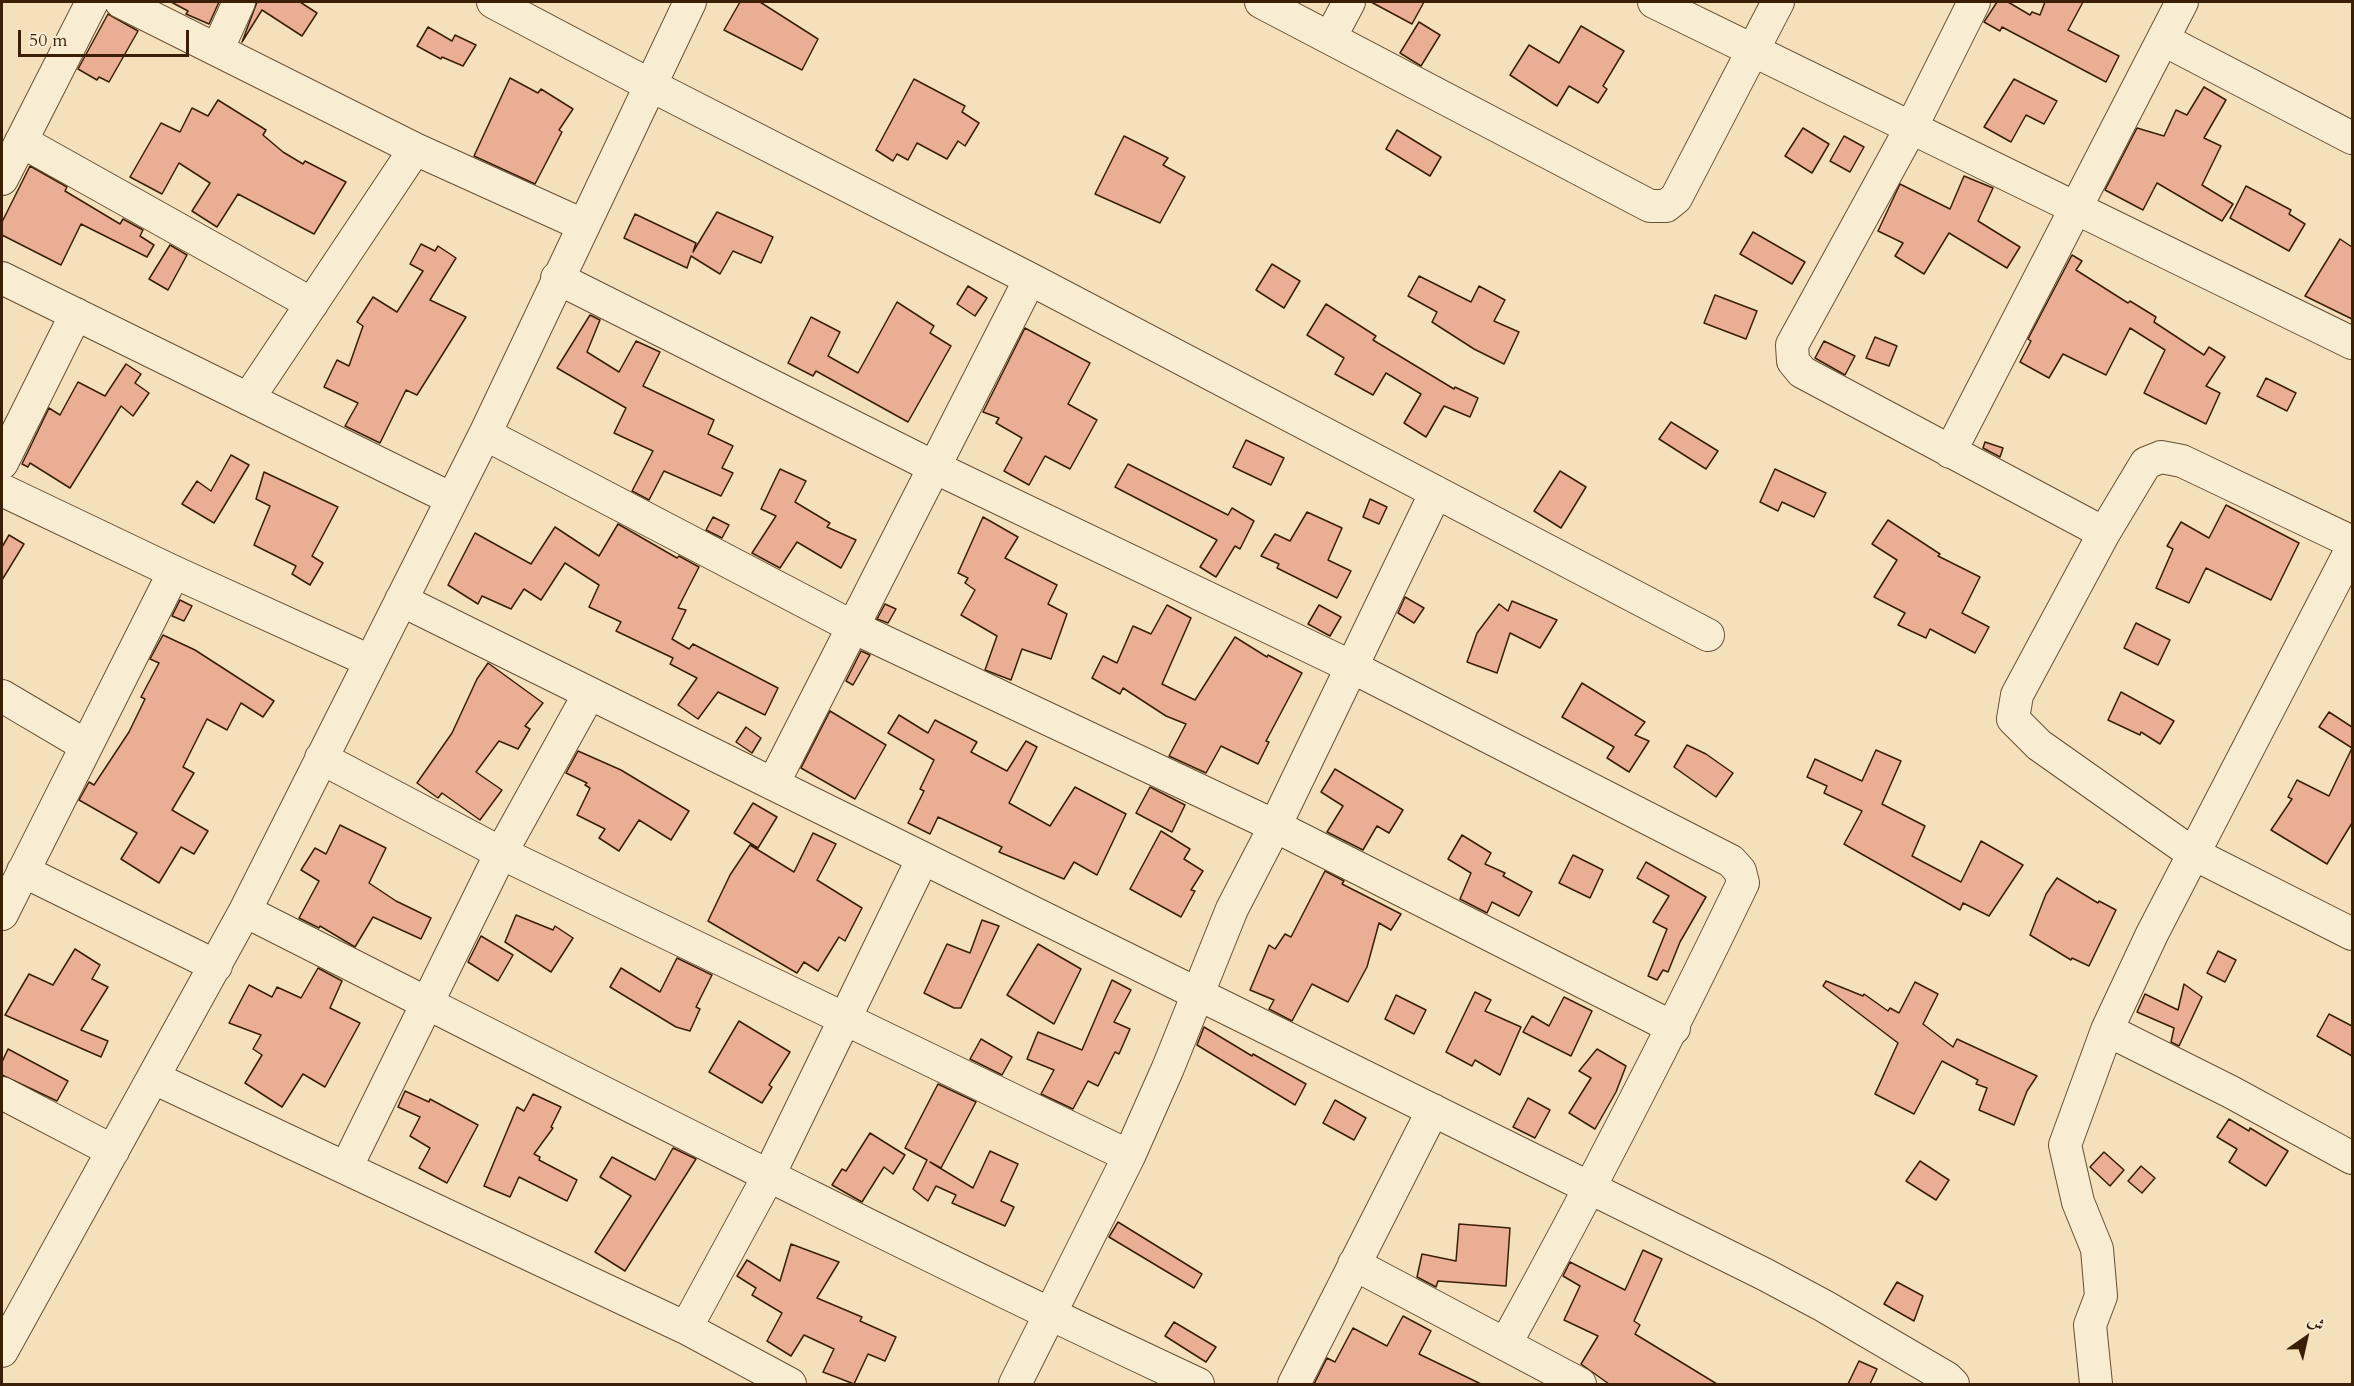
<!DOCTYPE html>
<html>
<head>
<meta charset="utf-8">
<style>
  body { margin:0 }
  #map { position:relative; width:2354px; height:1386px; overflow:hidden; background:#f4e1bb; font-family:Cardo,Amiri,serif }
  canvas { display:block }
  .frame { position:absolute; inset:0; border:3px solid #3a1f06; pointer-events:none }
  .north { position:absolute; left:2276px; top:1308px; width:60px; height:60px; -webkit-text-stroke:4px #f8ecd3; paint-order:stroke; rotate:34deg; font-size:16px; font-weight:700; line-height:24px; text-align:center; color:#3a1f06 }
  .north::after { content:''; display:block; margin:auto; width:21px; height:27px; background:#3a1f06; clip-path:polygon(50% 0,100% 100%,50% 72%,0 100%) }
  .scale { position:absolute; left:18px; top:30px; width:171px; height:27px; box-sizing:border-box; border:3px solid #3a1f06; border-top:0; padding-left:8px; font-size:18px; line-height:21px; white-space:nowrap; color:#3a1f06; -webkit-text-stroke:4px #f8ecd3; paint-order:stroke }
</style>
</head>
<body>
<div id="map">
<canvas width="2354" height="1386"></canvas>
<div class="frame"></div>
<div class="north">ش</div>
<div class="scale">50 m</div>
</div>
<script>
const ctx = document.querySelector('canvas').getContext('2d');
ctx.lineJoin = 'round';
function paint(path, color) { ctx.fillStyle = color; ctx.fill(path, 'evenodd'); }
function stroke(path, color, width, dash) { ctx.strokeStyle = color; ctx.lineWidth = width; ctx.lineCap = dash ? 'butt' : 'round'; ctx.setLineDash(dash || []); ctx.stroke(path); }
const building = new Path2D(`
  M171,2H219L209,24L186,14L188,11Z
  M257,2H300L317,13L302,36L262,10L242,42Z
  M740,2H760L818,39L802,70L724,30Z
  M1371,2H1424L1412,24Z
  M1997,2H2008L2030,15L2032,12L2040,15L2045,2H2083L2068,30L2119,56L2106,82L2002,27L2000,31L1984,22Z
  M108,14L138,31L109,82L99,77L97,80L78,69Z
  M1419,22L1440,35L1421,66L1400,53Z
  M1581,26L1624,51L1603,86L1607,89L1598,103L1569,86L1557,106L1510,75L1529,45L1559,63Z
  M428,27L452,41L455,35L476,45L463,66L442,57L441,59L417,46Z
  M510,78L538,93L541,89L573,109L559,130L562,132L535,184L474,156Z
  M914,79L965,106L962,112L979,123L965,146L958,141L947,159L917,143L908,160L897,154L893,161L876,150Z
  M2014,79L2057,101L2044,124L2026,115L2011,142L1984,127Z
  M2204,87L2226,100L2204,138L2221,146L2202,185L2233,204L2222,221L2157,183L2143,210L2105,190L2137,128L2164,136L2176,110L2187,115Z
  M218,100L266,130L263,135L283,152L303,164L305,161L346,182L314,234L238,194L217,227L192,211L210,183L179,163L162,194L130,177L161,123L180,132L192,108L208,116Z
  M1803,128L1829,144L1812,173L1785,156Z
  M1397,130L1441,157L1430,176L1386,149Z
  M1124,136L1168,158L1163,165L1185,177L1160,223L1095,194Z
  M1844,136L1864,147L1850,172L1830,161Z
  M30,166L67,187L65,191L120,224L123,219L143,230L140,236L154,245L147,257L81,224L61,265L2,235V222Z
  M1964,176L1993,188L1978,221L2020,247L2007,268L1949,233L1924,274L1895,256L1903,243L1878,231L1900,184L1950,209Z
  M2246,186L2291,210L2289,214L2305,224L2289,251L2230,218Z
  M717,212L773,237L761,263L733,251L720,274L691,256L687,268L624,238L635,214L696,243L693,252Z
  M1753,232L1805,262L1792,284L1740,254Z
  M2340,239L2352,247V319L2305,296Z
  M421,244L435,251L438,246L456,258L430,300L466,317L417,395L406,390L380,443L345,426L358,403L324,387L337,360L349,366L363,326L357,322L373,297L397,312L423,271L410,264Z
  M170,245L187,255L168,290L149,279Z
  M2072,255L2082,261L2076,270L2128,303L2130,301L2156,317L2154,322L2204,355L2209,347L2225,357L2206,386L2220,393L2206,424L2144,393L2165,350L2130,328L2106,375L2063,354L2049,378L2020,362L2031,341L2028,339Z
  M1272,264L1300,281L1284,308L1256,290Z
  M1419,276L1471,302L1479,286L1505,300L1494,321L1519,332L1504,364L1474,349L1432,322L1437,312L1408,296Z
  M968,286L987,298L975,316L957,304Z
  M1715,295L1757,311L1746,339L1704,323Z
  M897,302L934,326L930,333L951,346L908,422L816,371L813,376L788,363L811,317L840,332L828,356L858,373Z
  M1326,304L1376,336L1373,340L1454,389L1455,387L1478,398L1470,417L1444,406L1426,437L1404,423L1421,394L1386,373L1373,395L1335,374L1344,358L1307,335Z
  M590,315L600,320L587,352L619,372L636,341L660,352L643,386L714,420L708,434L733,446L722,468L733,473L721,496L664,471L649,500L632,491L653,451L614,433L626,408L557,368Z
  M1025,328L1090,363L1068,404L1097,420L1070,469L1045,456L1029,485L1004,471L1022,438L996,423L999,418L983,412Z
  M1875,337L1897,346L1889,366L1866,358Z
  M1824,341L1855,356L1845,375L1815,358Z
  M126,364L141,374L135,383L149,393L133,416L121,406L70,488L30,463L28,467L22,464L49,408L60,415L78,382L105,396Z
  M2266,378L2296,393L2287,411L2257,396Z
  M1671,422L1718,451L1706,469L1659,439Z
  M1246,440L1284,458L1271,485L1233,467Z
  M1985,442L2003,448L2000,457L1983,448Z
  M231,455L249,465L214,523L182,504L197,481L211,491Z
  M1128,464L1228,515L1232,508L1254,521L1240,549L1235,546L1216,577L1200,567L1217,540L1115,487Z
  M780,469L806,481L795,502L830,523L827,527L856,540L841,568L797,542L780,568L752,553L776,516L761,509Z
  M1775,469L1826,493L1814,517L1782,502L1778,511L1760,502Z
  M1560,471L1586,487L1561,528L1534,511Z
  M264,472L338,507L312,556L323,563L310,585L292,574L296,566L254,545L270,506L256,499Z
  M1370,499L1387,507L1379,524L1363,517Z
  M2226,505L2299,543L2271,600L2206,568L2189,603L2156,588L2173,549L2167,546L2181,522L2209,538Z
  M1307,512L1342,528L1328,560L1351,571L1337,598L1277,568L1279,564L1261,556L1275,534L1290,541Z
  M713,517L729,525L722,538L706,530Z
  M983,517L1018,537L1005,558L1057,585L1048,604L1067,614L1051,659L1022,649L1011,680L985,670L997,636L961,615L975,590L965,583L968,578L958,573Z
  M1888,520L1940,554L1938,556L1980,577L1962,613L1989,627L1975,653L1930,629L1926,638L1898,625L1905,613L1874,597L1897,560L1872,544Z
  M618,524L677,558L679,556L699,567L678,608L686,610L672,639L689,649L693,644L778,688L765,715L718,692L698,719L678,705L697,678L670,664L673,658L616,631L621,622L589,607L599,585L565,563L541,600L524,589L511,609L482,596L478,604L448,585L475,533L531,564L555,527L599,556Z
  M9,535L24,544L2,580V547Z
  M1405,597L1424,608L1414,623L1398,613Z
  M180,600L192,606L184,621L172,616Z
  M1512,601L1557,620L1540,648L1510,633L1497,673L1467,662L1477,633L1499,604L1508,611Z
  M885,604L896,609L888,623L877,619Z
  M1167,605L1191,618L1162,684L1195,700L1235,637L1267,657L1268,655L1302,673L1266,741L1269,742L1258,764L1221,746L1206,773L1169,756L1186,724L1166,716L1123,688L1120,694L1092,678L1103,656L1117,663L1133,626L1151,634Z
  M1319,605L1341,617L1330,636L1308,624Z
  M2136,623L2170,640L2158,665L2124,648Z
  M163,635L195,650L274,701L263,717L241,703L227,730L207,719L183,767L194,773L172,810L208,831L194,854L181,847L159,883L121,859L137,833L79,800L89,782L94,785L129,732L145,699L141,697L159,663L150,659Z
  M861,651L870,655L853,685L846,681Z
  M488,663L543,703L525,726L530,729L518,749L499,741L476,772L502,790L480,820L442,793L438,798L417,783L452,733L477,679Z
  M1582,683L1645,722L1635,735L1649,741L1629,772L1607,758L1614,747L1562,717Z
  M2121,692L2174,721L2160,744L2141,732L2140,735L2108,720Z
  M830,711L886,745L855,799L801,768Z
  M2329,712L2352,727V823L2327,864L2271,830L2292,799L2288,797L2297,780L2329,796L2352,748L2319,727Z
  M899,715L928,733L935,720L977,742L971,752L1007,771L1026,741L1037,747L1009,803L1050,826L1075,787L1126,814L1097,875L1074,862L1064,879L999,852L1002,847L938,817L930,834L908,823L924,791L920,789L934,760L888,733Z
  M746,727L761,738L752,753L736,742Z
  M1687,745L1706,754L1733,773L1716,797L1674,767Z
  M1876,750L1901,761L1882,804L1925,826L1912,856L1961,882L1981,841L2023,865L1989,916L1963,903L1960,910L1844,844L1862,811L1824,793L1827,786L1807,777L1815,759L1862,781Z
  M578,751L621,770L689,811L671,840L639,820L619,851L599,838L605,829L577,815L590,788L585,785L587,783L566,773Z
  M1335,769L1403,810L1389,833L1377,826L1363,850L1327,832L1343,806L1321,792Z
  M1150,787L1185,805L1172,832L1136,813Z
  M753,803L777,817L758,848L734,833Z
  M340,825L386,848L369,883L396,901L431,918L421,939L373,917L355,947L320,926L319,928L299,918L319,881L301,870L315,848L326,854Z
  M1161,831L1190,849L1184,859L1203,871L1191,890L1195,891L1181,917L1130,889Z
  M813,833L836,844L817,880L862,908L845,941L839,937L818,971L804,962L797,973L708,921L730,875L750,845L794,872Z
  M1462,835L1491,853L1485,864L1505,873L1503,876L1532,892L1519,916L1492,902L1487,913L1460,899L1471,873L1448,859Z
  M1573,855L1603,870L1590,898L1559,883Z
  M1646,862L1706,897L1680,942L1668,972L1663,970L1657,980L1648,976L1667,929L1653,922L1669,896L1637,878Z
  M1325,871L1344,881L1342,884L1401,914L1391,930L1379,923L1367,967L1348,1002L1312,984L1292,1021L1269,1009L1274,1000L1250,990L1269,945L1275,949L1285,934L1291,937Z
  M2057,878L2098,903L2099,901L2116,910L2089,966L2072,958L2071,960L2030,935L2046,894Z
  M516,915L553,930L555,926L573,938L551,972L505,942Z
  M982,920L999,926L961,1008H954L924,993L947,944L970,953Z
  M481,936L513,955L498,981L468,962Z
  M1038,944L1081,969L1054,1024L1007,995Z
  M75,949L100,965L92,979L108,987L81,1030L108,1041L101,1057L5,1015L29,974L53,985Z
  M2218,951L2236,960L2225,982L2207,973Z
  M677,958L712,975L696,1007L700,1009L690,1031L676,1027L610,987L621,968L660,992Z
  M318,968L342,981L330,1008L360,1023L325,1087L303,1074L282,1107L245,1083L262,1055L253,1049L261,1035L229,1023L249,985L272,997L277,987L301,998Z
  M1112,980L1131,990L1114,1022L1130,1029L1119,1054L1115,1052L1098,1086L1088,1081L1073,1109L1041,1094L1054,1070L1027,1059L1038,1032L1082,1050Z
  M1826,981L1863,996L1864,994L1888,1011L1890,1008L1899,1013L1915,982L1938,994L1923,1024L1953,1047L1957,1039L2037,1076L2027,1091L2014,1125L1979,1110L1987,1088L1976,1084L1978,1080L1942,1061L1914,1114L1875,1094L1898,1043L1823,986Z
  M2184,984L2202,997L2179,1046L2171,1042L2174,1028L2137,1012L2145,994L2178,1010Z
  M1475,992L1491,1000L1485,1011L1521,1027L1500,1075L1475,1060L1472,1066L1446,1052Z
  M1396,995L1426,1010L1414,1034L1385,1019Z
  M1564,997L1592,1011L1571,1056L1523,1032L1532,1016L1549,1026Z
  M2329,1014L2352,1026V1056L2317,1036Z
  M739,1021L790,1052L769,1085L772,1087L762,1103L709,1072Z
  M1204,1027L1252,1056L1253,1054L1306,1084L1295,1105L1197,1045Z
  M981,1039L1012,1057L1002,1075L970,1059Z
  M8,1049L68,1081L57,1101L2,1075V1062Z
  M1597,1049L1626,1066L1616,1092L1595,1129L1569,1113L1591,1078L1579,1071Z
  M938,1084L976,1102L941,1168L930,1162L973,1188L990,1151L1018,1164L1001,1201L1014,1207L1005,1226L952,1203L956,1195L936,1186L928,1201L913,1189L927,1160L905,1148Z
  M405,1091L429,1102L430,1099L478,1125L447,1183L419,1168L430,1148L410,1136L420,1117L398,1107Z
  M533,1094L561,1107L551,1127L553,1128L534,1154L540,1157L539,1160L577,1180L567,1201L519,1177L510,1197L484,1186L517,1107L524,1111Z
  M1528,1098L1550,1110L1535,1138L1513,1127Z
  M1335,1100L1366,1118L1354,1140L1323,1123Z
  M2229,1119L2249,1131L2250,1128L2288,1151L2266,1186L2229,1162L2237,1149L2217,1137Z
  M870,1133L905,1155L893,1174L884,1167L862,1202L832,1185L842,1169L846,1171Z
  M673,1148L696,1159L625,1271L595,1252L631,1196L600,1177L612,1157L655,1180Z
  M2104,1152L2124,1170L2110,1186L2090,1167Z
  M1920,1161L1949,1180L1936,1200L1906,1181Z
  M2141,1166L2155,1178L2142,1193L2128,1181Z
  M1118,1222L1202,1274L1194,1288L1109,1237Z
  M1459,1224L1510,1228L1506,1286L1438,1281L1436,1287L1417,1277L1422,1254L1456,1261Z
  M791,1244L839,1262L817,1298L862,1317L860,1321L896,1337L885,1361L868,1354L854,1384L823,1372L834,1349L804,1335L791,1356L767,1341L782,1313L752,1295L756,1288L737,1276L747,1260L780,1281Z
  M1643,1250L1662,1259L1634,1321L1640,1325L1635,1334L1717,1384H1609L1581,1364L1598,1336L1564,1320L1580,1286L1563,1276L1570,1262L1625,1290Z
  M1897,1282L1923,1296L1914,1321L1884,1304Z
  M1403,1316L1431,1331L1419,1354L1481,1384H1314L1327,1358L1335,1362L1353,1328L1387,1346Z
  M1174,1322L1216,1347L1206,1362L1165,1336Z
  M1859,1361L1877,1369L1870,1384H1848Z`);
const minor = new Path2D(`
  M121,2L415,149L583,225
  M493,2L650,85L1030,279L1708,635
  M1261,2L1650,206H1666L1676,198L1778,2
  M1654,2L2352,343
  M1974,2L1912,126L1792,345L1793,361L1802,372L2104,533
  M1331,36L1349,2
  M2164,40L2352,138
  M218,48L239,2
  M21,141L312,304
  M2,179L92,2
  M2,278L452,499
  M557,278L934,467L1352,667L1731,861L1740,871L1743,883C1668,1039 1589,1192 1506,1343
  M248,399L415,149
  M485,434L853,627L1275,826L1674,1028
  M1950,452L2182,2
  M2,463L76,314
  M2,490L174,572L370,661
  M2352,542L2182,461L2161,457L2146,463L2104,533L2017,695L2013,719L2039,745L2192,853L2352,934
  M401,600L1764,1274L1824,1306L1947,1378L1953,1384
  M2,696L85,745
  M321,758L501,853L1129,1156
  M773,784L1030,279
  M23,871L216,966
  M245,911C562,1071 877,1234 1198,1384
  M2,914L174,572
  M2107,1030L2231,1092L2352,1158
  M154,1078L686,1328L790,1384
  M2,1093L113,1151
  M346,1168L501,853L589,694
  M1354,1264L1580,1384
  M686,1328L768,1177L922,860
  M2,1351L245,911L485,434L690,2
  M1015,1384L1129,1156L1168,1068L1232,909L1275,826L1436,492
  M1294,1384L1433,1110
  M2096,1384L2090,1325L2101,1296L2097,1249L2078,1202L2065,1145L2107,1030L2152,934L2352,548`);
paint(building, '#e9ae93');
stroke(building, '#3a1f06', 1.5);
stroke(minor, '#685033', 34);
stroke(minor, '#f8ecd3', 32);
</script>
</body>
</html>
